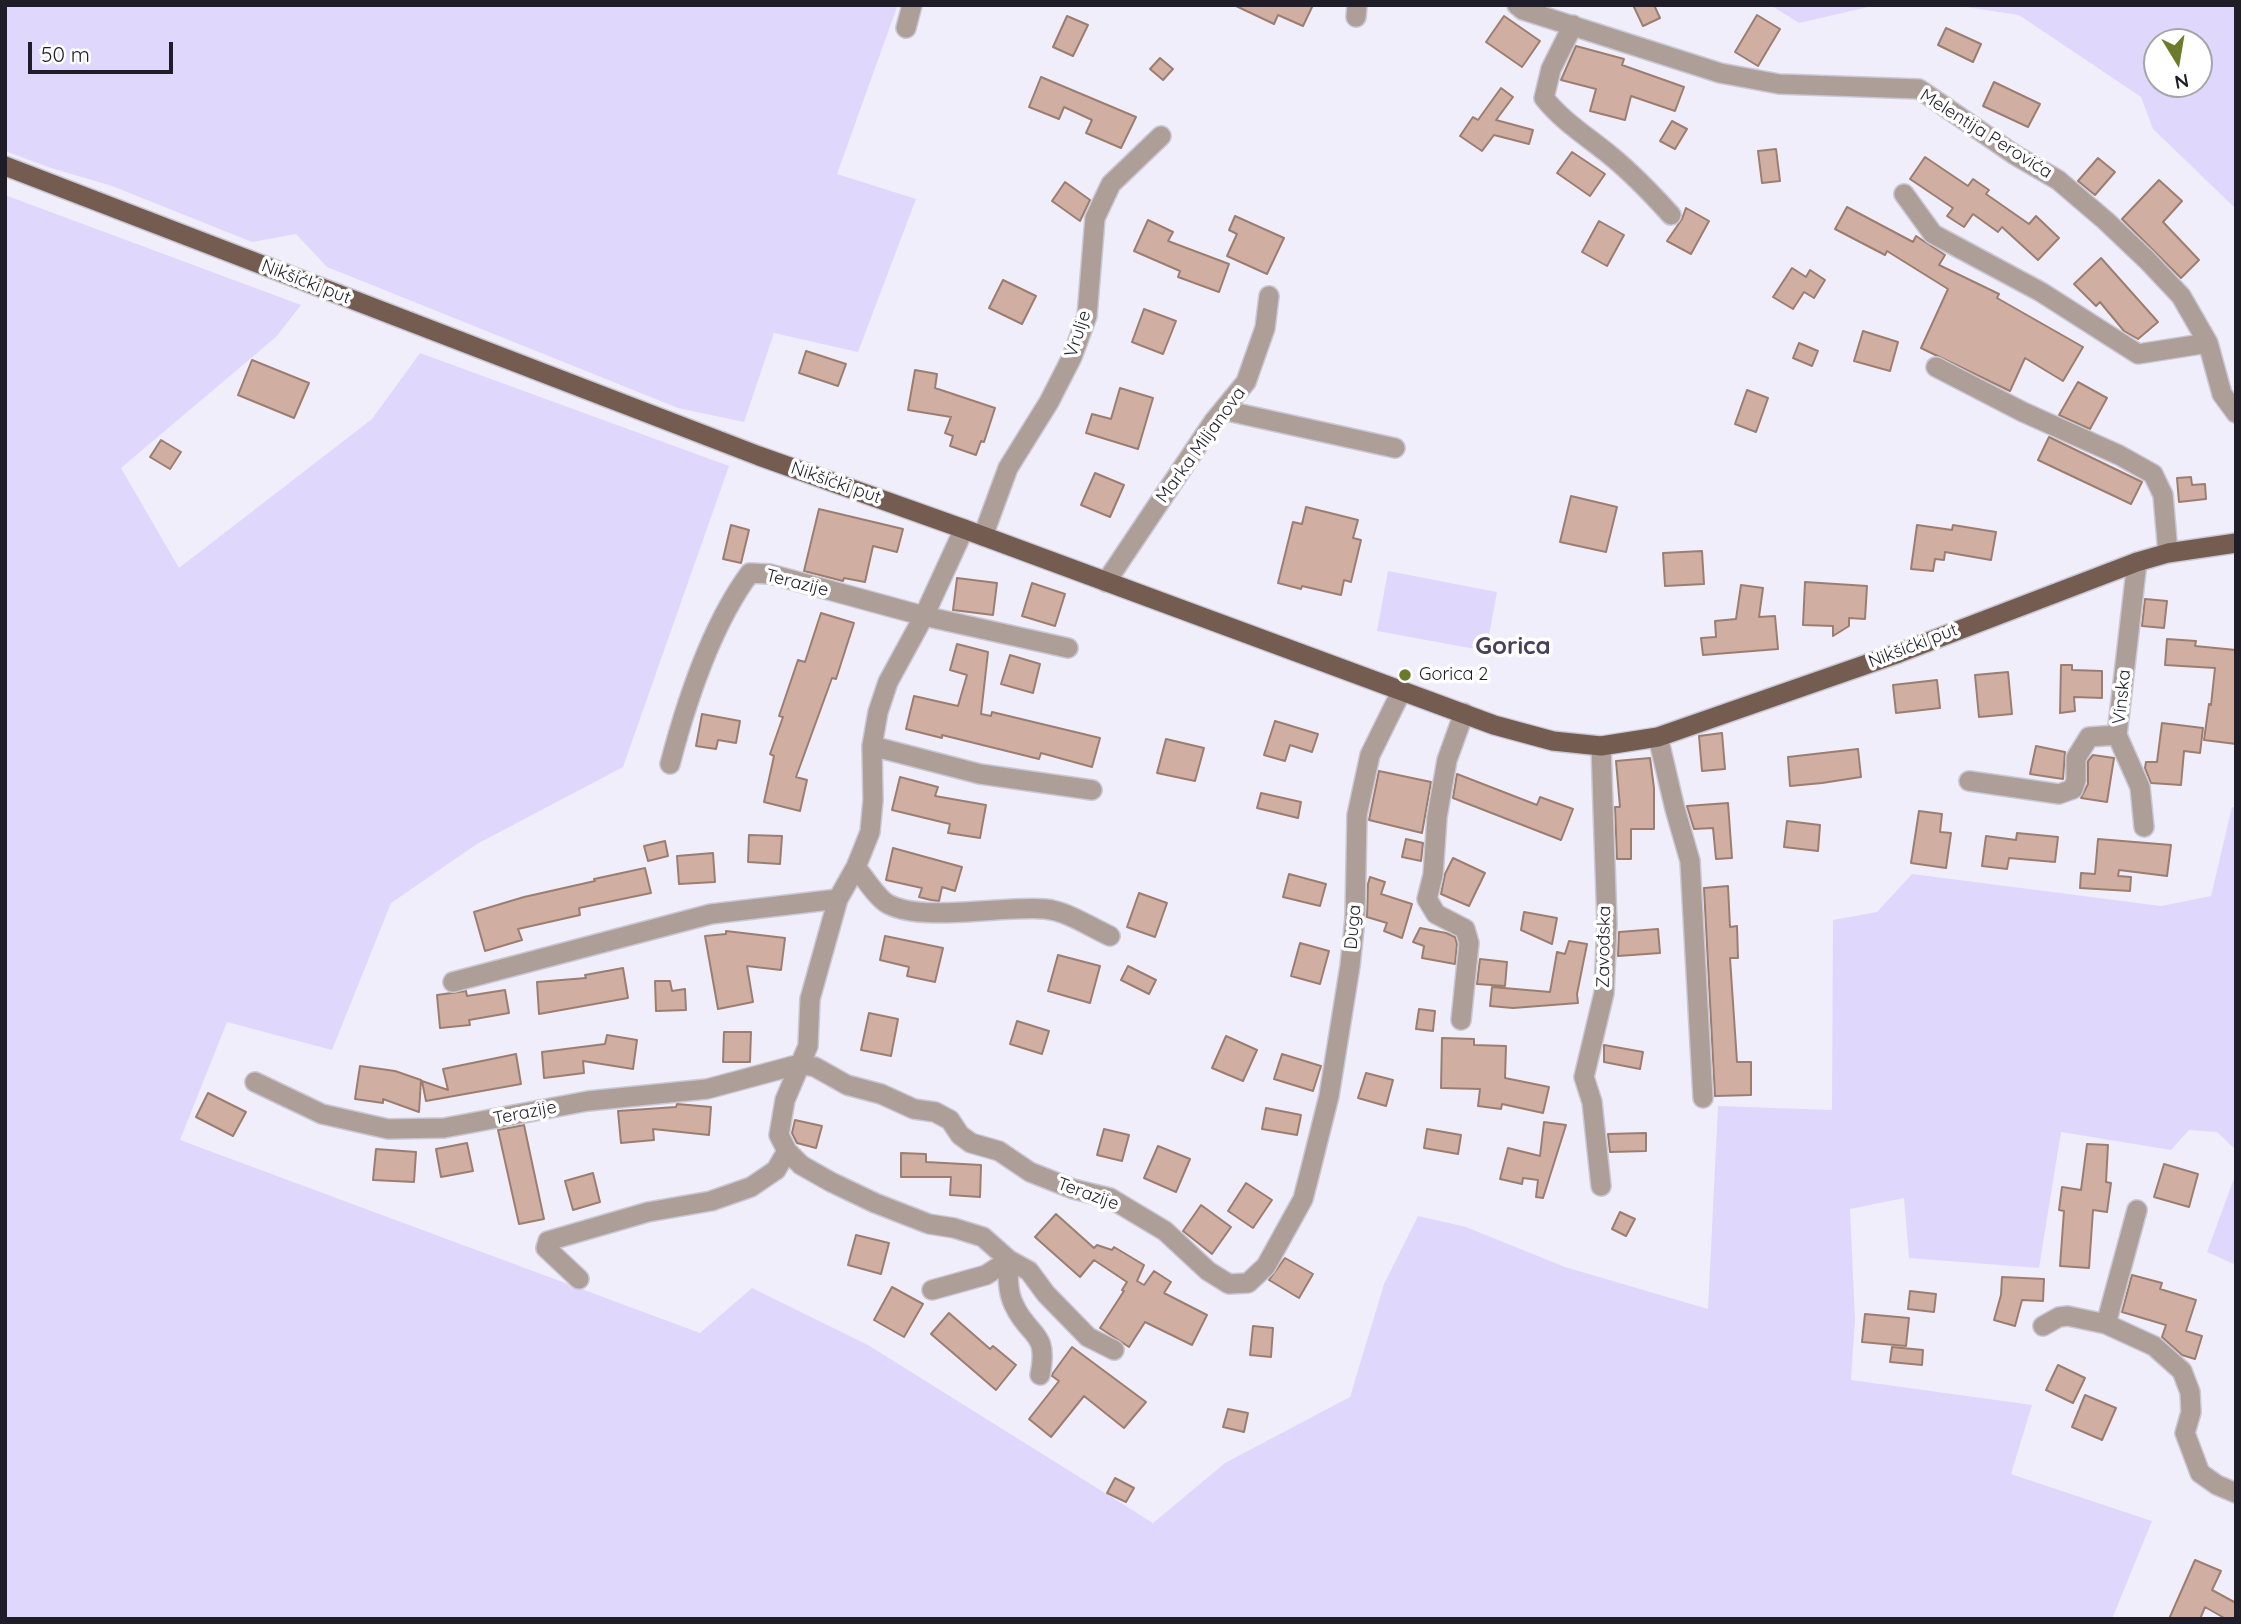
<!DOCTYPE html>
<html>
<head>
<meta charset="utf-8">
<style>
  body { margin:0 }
  #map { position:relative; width:2241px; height:1624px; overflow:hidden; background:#f0eefb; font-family:Quicksand,sans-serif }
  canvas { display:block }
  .frame { position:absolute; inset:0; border:7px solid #1f1d28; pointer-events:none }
  .north { position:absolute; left:2143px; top:28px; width:70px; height:70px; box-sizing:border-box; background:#fff; border:2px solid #a5a5a9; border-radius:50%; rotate:169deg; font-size:19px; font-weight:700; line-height:28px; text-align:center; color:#1f1d28 }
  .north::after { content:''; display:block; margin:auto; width:24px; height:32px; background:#6b7b29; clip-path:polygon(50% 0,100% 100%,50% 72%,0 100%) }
  .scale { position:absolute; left:28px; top:42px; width:145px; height:32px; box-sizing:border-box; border:4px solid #1f1d28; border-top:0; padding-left:9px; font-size:21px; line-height:24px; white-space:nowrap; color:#1f1d28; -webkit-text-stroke:5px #fff; paint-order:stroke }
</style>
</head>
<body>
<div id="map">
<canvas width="2241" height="1624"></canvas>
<div class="frame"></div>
<div class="north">N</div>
<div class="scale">50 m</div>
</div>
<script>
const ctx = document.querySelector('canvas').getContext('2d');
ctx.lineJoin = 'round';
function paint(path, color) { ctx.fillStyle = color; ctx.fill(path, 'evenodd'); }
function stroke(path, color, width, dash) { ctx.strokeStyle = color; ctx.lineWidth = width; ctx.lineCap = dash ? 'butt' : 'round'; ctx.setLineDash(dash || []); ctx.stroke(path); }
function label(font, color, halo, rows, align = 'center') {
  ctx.font = font + ' Quicksand,sans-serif'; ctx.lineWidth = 7; ctx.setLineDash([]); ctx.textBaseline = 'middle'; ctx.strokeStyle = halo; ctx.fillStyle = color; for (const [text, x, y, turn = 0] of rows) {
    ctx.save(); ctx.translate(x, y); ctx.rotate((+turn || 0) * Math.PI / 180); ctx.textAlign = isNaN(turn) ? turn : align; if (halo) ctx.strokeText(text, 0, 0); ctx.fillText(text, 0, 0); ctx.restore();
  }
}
const green = new Path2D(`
  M5,5H912L911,11L897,7L837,174L916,199L858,352L774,333L744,422L678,408L327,267L296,234L252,242L112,186L51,168L5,151Z
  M1770,5H1877L1799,23Z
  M1953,5H2236V209L2153,129L2141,97L2019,15ZM2157,42H2199V84H2157Z
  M5,195L301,305L276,337L121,468L179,568L372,419L420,353L729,466L623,767L477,844L391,903L332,1050L227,1022L180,1140L700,1333L752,1288L868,1345L1153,1523L1225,1463L1350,1397L1384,1284L1418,1216L1466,1227L1565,1267L1708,1309L1718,1106L1832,1110L1833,920L1877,912L1912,874L2161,906L2211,896L2232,807L2236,808V1150L2217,1132L2189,1130L2171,1150L2061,1132L2039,1268L1909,1258L1904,1198L1850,1209L1855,1320L1851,1380L2032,1405L2011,1474L2152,1521L2112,1619H5Z
  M1388,571L1497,592L1486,651L1377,631Z
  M2236,1173V1265L2207,1252Z`);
const building = new Path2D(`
  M1234,5H1313L1303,26L1278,15L1274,24Z
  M1633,5H1654L1660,18L1643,26Z
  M1757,15L1780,29L1758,66L1735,52Z
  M1067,16L1088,25L1073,56L1053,47Z
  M1504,16L1540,41L1522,67L1486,42Z
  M1946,28L1981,44L1973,62L1938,45Z
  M1576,46L1624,59L1622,65L1684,87L1675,111L1631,96L1625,120L1590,111L1596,89L1561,80Z
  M1160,58L1173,69L1163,80L1150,69Z
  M1041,77L1136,117L1121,148L1086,133L1092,120L1064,107L1059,119L1029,107Z
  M1994,82L2040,104L2028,127L1983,106Z
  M1501,88L1513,97L1496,120L1533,130L1529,144L1494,135L1482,151L1460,136L1473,117L1478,120Z
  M1672,121L1687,129L1675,149L1660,141Z
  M1776,149L1780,181L1762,183L1758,151Z
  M1572,152L1605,174L1590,196L1557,173Z
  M1925,157L1968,186L1973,179L1989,190L1986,194L2029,224L2036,216L2059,238L2038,260L2002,227L1998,232L1973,214L1964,227L1947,216L1953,208L1910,179Z
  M2098,158L2115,172L2095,195L2078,181Z
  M2159,180L2182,201L2163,222L2199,260L2181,278L2122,219Z
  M1065,182L1090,200L1080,221L1052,201Z
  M1847,207L1913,242L1916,236L1945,255L1939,265L1999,294L1997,298L2083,347L2063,381L2025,358L2010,391L1921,348L1948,289L1887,251L1885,255L1835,229Z
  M1686,208L1709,221L1691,254L1667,241L1682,219Z
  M1235,216L1284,238L1267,274L1227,256L1237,234L1229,230Z
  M1148,220L1173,232L1168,241L1229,264L1219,292L1178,277L1180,271L1134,251Z
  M1599,221L1624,235L1607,266L1582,252Z
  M2101,258L2158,322L2138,339L2124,331L2100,302L2096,306L2074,284Z
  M1792,268L1806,277L1810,270L1825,280L1814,298L1804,292L1793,309L1773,297Z
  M1003,280L1036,296L1022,324L989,308Z
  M1144,309L1176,321L1163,354L1132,342Z
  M1863,331L1898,342L1890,371L1854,361Z
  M1799,343L1818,351L1812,366L1793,358Z
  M806,351L846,364L838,386L799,373Z
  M252,360L309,383L294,418L238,395Z
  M915,370L937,374L935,388L995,408L984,442L981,441L976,455L950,446L953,436L945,433L951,417L908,410Z
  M2078,382L2107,398L2090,429L2059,415Z
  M1120,388L1153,398L1138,449L1086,433L1092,414L1111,419Z
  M1747,390L1768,398L1756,432L1735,424Z
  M2049,437L2142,482L2131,504L2038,460Z
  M161,440L181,452L170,469L150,457Z
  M1095,473L1124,485L1110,517L1081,505Z
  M2191,477L2192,485L2205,484L2206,499L2179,502L2177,478Z
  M1571,496L1617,507L1606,552L1560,542Z
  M1306,507L1358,520L1353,538L1361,540L1351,582L1344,580L1341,595L1302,586L1301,589L1278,583L1293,522L1302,524Z
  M819,509L903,529L897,552L873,546L865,582L844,578L843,581L804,571Z
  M731,525L749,530L741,563L723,559Z
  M1917,525L1952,530L1953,525L1996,532L1991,560L1945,552L1944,560L1935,559L1933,571L1911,569Z
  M1702,551L1704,584L1665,586L1663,553Z
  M957,578L997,583L993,615L953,610Z
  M1805,582L1867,586L1865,619L1849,618V626L1833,636V626L1803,625Z
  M1032,583L1065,594L1055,626L1022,616Z
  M1741,585L1763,588L1759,617L1775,616L1778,649L1703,655L1701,638L1716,637L1715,621L1736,619Z
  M2145,599L2167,601L2164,628L2142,626Z
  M821,613L854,623L836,679L832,678L796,777L807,780L800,811L764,802L774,756L770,754L783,717L779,716L798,660L805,662Z
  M2167,639L2196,641L2195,646L2236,650V744L2204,740L2209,704L2211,705L2215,668L2165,665Z
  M957,644L988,652L981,714L991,716L992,712L1100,738L1092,767L1041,753L1039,759L942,735V738L906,729L914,696L958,706L967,675L950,670Z
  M1010,655L1040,664L1033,693L1001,684Z
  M2061,665H2072V670L2102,671V698L2074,697L2075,711L2060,713Z
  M2008,672L2012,714L1979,717L1975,675Z
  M1937,680L1940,708L1896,713L1893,685Z
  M702,714L740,721L736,743L718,740L716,749L696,746Z
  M1275,721L1318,734L1312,752L1290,745L1285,761L1264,755Z
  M2162,723L2203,728L2200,753L2184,751L2181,785L2151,783L2145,768L2146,762H2157Z
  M1722,733L1725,769L1702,771L1699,736Z
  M1166,739L1204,748L1195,781L1157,773Z
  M2036,746L2065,752L2063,779L2030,774Z
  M1858,749L1861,777L1822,783L1790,786L1788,757Z
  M2093,755L2114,758L2107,802L2081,798L2088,784V761Z
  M1650,758L1654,788V829H1631V859H1617L1615,807H1620L1616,761Z
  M1379,771L1431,782L1422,833L1369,820Z
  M1457,774L1537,805L1540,797L1573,809L1561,840L1453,798Z
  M900,777L938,787L935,796L986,805L980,838L948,833L950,824L892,810Z
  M1261,793L1301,802L1298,818L1257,808Z
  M1728,803L1732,858L1716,859L1713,828L1694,829L1687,806Z
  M1919,811L1942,814L1940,832L1951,833L1946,868L1911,863Z
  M1787,821L1820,825L1818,851L1784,847Z
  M2017,833L2058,837L2055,862L2009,858L2007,869L1982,866L1986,836L2016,840Z
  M749,835L782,836L780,864L748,862Z
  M1406,839L1423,843L1421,861L1402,857Z
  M2098,839L2171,845L2167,876L2119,870L2118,876L2131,877L2130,891L2080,888L2081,873L2095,874Z
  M665,841L668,856L648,861L644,846Z
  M893,848L962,867L955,891L942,887L939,901L931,900L919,897L922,888L886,880Z
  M713,853L715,882L679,884L677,856Z
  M1453,858L1485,873L1469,906L1441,894L1445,874Z
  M645,868L651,893L579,908L580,915L518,929L522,940L485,951L474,912L524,897L595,881L594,879Z
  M1289,874L1326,884L1320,906L1283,897Z
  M1370,877L1385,882L1381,894L1412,904L1402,938L1384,931L1387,923L1367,917L1368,884Z
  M1728,886L1730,927L1737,926L1738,958H1730L1737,1062H1751V1095L1715,1096L1704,888Z
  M1139,893L1167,903L1155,937L1127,927Z
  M1524,912L1557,918L1552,944L1521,930Z
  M1420,928L1446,933L1455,937L1457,944L1455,964L1422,958L1424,946L1413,942Z
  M1658,929L1660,953L1618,956L1619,932Z
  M726,931L785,938L781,970L747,966L753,1002L718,1009L705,936L726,934Z
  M885,936L943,948L935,982L907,976L909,967L880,960Z
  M1569,941L1587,944L1577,994L1578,1003L1513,1008L1490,1006L1492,987L1550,992L1557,952L1565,954Z
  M1300,943L1329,951L1320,984L1291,976Z
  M1058,955L1100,966L1090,1003L1048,991Z
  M1480,959L1507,962L1505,986L1477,984Z
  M1128,966L1156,980L1149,994L1121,980Z
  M623,968L628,998L539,1014L537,982L586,978L585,975Z
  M655,981H670L672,991L685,989L686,1010L656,1011Z
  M505,990L509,1013L469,1020L470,1025L440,1028L437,995L466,991L467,996Z
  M1419,1009L1435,1011L1433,1031L1416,1029Z
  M869,1013L898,1019L891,1056L861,1050Z
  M1017,1021L1049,1031L1042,1054L1010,1044Z
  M724,1032H751L750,1062H723Z
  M607,1035L637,1040L633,1069L583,1061L584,1073L544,1078L542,1052L605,1044Z
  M1226,1036L1257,1050L1243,1081L1212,1068Z
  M1442,1038L1474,1039V1045L1506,1046L1505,1078L1549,1087L1543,1113L1502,1104L1501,1109L1478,1106L1480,1089L1441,1088Z
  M1604,1045L1643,1052L1640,1069L1604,1062Z
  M516,1054L521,1084L426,1101L422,1081L448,1090L443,1069Z
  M1282,1054L1321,1066L1313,1091L1274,1079Z
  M360,1066L395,1071L421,1080L419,1112L383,1099V1103L355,1099Z
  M1366,1073L1393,1080L1386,1106L1358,1098Z
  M208,1093L246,1112L233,1136L196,1117Z
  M677,1104L711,1107L709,1135L653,1129L654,1140L621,1143L618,1111L676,1107Z
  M1266,1108L1301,1115L1297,1135L1262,1129Z
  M795,1120L822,1126L816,1148L797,1143L792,1133Z
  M1544,1122L1566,1125L1543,1198L1536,1197L1538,1180L1523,1178L1522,1184L1500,1179L1508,1148L1540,1156Z
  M524,1125L544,1219L519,1224L498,1130Z
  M1104,1129L1129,1135L1122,1161L1097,1155Z
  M1427,1129L1461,1135L1458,1154L1424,1148Z
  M1646,1133V1151L1610,1152L1608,1134Z
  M467,1143L473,1171L441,1177L436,1149Z
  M2087,1144L2108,1145L2106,1182L2111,1183L2107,1212L2093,1210L2089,1268L2060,1266L2064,1211L2059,1210L2062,1187L2081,1190Z
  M1158,1146L1190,1159L1176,1192L1144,1178Z
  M376,1149L416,1152L414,1182L373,1180Z
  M901,1153L926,1154V1162L981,1165L980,1197L950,1195L951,1177H901Z
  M2164,1164L2198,1174L2189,1207L2154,1197Z
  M593,1173L600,1202L573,1210L565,1181Z
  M1246,1183L1272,1200L1253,1228L1228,1211Z
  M1201,1205L1231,1227L1212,1254L1183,1231Z
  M1620,1212L1635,1219L1626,1236L1612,1229Z
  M1056,1214L1094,1248L1097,1245L1112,1250L1114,1247L1144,1265L1137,1281L1144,1285L1154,1271L1171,1282L1164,1293L1207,1315L1192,1345L1145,1322L1129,1347L1100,1328L1124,1291L1122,1290L1127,1282L1094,1260L1080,1277L1035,1237Z
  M856,1235L889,1243L881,1274L848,1265Z
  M1285,1258L1313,1274L1299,1298L1269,1280Z
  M2132,1275L2162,1283L2160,1289L2196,1300L2186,1331L2202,1336L2195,1359L2182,1355L2162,1337L2166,1325L2122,1312Z
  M2002,1277L2044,1279L2043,1301L2022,1300L2015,1326L1994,1320L2001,1295Z
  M892,1287L923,1304L904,1337L874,1320Z
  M1910,1291L1936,1294L1934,1312L1908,1309Z
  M949,1313L990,1349L993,1346L1016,1365L996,1390L931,1334Z
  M1865,1314L1909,1318L1906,1346L1862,1342Z
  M1253,1326L1273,1328L1271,1357L1250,1355Z
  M1072,1347L1146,1402L1124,1428L1084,1396L1051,1437L1029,1419L1059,1381L1052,1376L1053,1373Z
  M1892,1347L1923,1350L1922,1365L1890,1362Z
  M2058,1365L2085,1378L2073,1403L2046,1390Z
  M2085,1395L2116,1408L2102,1440L2072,1427Z
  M1228,1409L1248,1413L1244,1432L1223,1427Z
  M1115,1478L1134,1488L1126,1502L1107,1493Z
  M2195,1560L2221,1571L2212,1590L2236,1603V1619H2226L2205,1607L2200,1619H2169Z`);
const minor = new Path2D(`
  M1517,5L1523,10L1720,73L1779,84L1919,89L2015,155L2058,180L2106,221L2147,260L2181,296L2208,343L2222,394L2236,413
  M1356,17L1357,5
  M1573,25L1551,69L1544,98C1563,122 1588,137 1611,156C1633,174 1652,194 1671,215
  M906,28L912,5
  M1904,194L1933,234L2041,292L2138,354L2208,343
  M1936,367L2023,412L2119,455L2153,474L2163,495L2168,553
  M1223,410L1395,448
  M964,529L924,616L888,682L878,712L872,746L873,800L870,832L856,867L838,899L810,999L808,1046L785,1100L779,1135L787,1151L801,1165L831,1182L875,1203L929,1224L954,1228L983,1237L1009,1260L1029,1271L1046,1294L1088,1337L1114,1350
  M983,536L1008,468L1049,402L1072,357L1087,316L1095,218L1111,184L1161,136
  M2137,562L2117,735L2140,787L2144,827
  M1106,582L1214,421L1246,382L1265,328L1269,296
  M1658,737L1675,809L1690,861L1703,1098
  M872,746L980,774L1092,790
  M670,764C686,703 712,624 750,573L770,574L924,616L1068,648
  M1969,781L2059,794L2073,789L2076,780V758L2089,737L2117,735
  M856,867C863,876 878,899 888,904C923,923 1004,905 1045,909C1067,911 1090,927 1110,936
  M453,982L711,914L838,899
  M1461,1020L1469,943L1465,929L1436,914L1427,899L1433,875L1437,817L1447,760L1464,713
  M255,1082L322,1114L388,1129L444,1128L588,1101L707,1089L800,1064L815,1067L847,1085L881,1094L914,1109L935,1112L950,1120L960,1135L971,1143L999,1151L1030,1172L1073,1189L1110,1198L1165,1231L1208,1271L1229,1284L1248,1283L1266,1266L1303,1199L1311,1168L1329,1096L1350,966L1355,918L1357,815L1370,755L1402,690
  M1601,1186L1592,1102L1584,1077L1604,993L1607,924L1601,746
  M1009,1260C1008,1274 1007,1291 1014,1305C1029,1338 1049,1330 1040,1375
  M579,1279L546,1248L548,1241L648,1212L711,1201L751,1187L776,1170L787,1151
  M932,1290L986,1275L1009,1260
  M2106,1324L2137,1210
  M2043,1326L2059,1317L2068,1316L2106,1324L2154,1346L2182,1371L2190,1392L2191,1412L2185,1433L2200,1473L2217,1485L2236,1493`);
const primary = new Path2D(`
  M5,166L759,456L964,529L1494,725L1553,741L1601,746L1658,737L1899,653L2137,562L2168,553L2236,543`);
const markers = [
  [1405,675,7,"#6b7b29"]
];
const streetNames = [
  ["Melentija Perovića",1986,134,32],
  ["Nikšićki put",306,282,21],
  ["Vrulje",1078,334,-72],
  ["Marka Miljanova",1201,445,-54],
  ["Nikšićki put",836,483,19],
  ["Terazije",797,583,14],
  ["Nikšićki put",1913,646,-21],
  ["Vinska",2122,697,-84],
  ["Duga",1353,927,-85],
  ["Zavođska",1604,947,-89],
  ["Terazije",525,1113,-11],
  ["Terazije",1088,1194,20]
];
const poiNames = [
  ["Gorica 2",1419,675]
];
const districtNames = [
  ["Gorica",1513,647]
];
paint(green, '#dfd8fc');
paint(building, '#d0afa2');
stroke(building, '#9c7e71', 2);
stroke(minor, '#cac8d5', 22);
stroke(primary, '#cac8d5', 22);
stroke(minor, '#ad9f98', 19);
stroke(primary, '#745c50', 19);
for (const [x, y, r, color] of markers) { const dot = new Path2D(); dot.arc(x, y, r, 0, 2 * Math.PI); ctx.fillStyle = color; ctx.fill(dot); stroke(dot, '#fff', 2.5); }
label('18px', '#1f1d28', '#fff', streetNames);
label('18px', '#1f1d28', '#fff', poiNames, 'left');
label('bold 24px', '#47415a', '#fff', districtNames);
</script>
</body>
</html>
